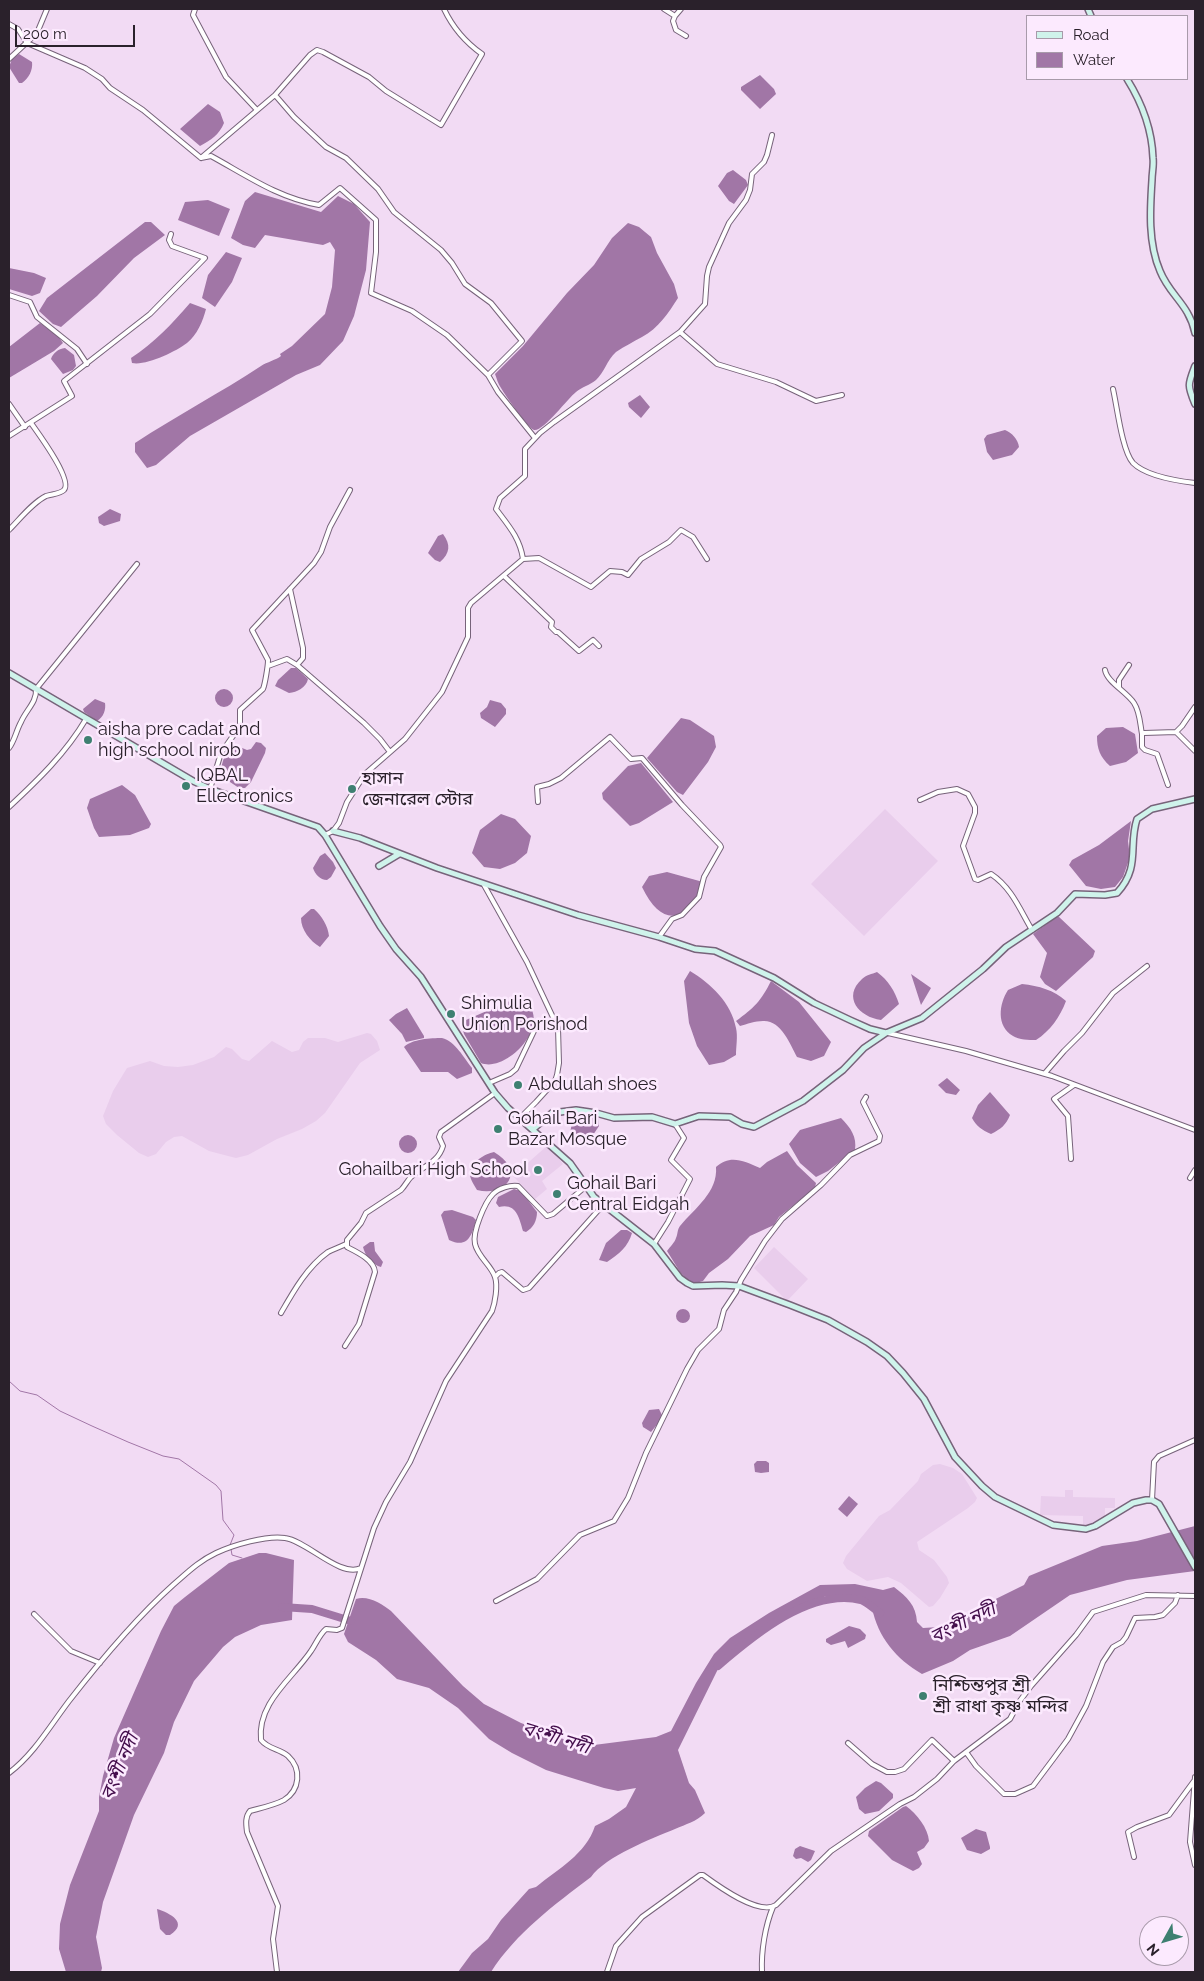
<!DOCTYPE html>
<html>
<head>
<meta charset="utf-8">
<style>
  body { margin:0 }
  #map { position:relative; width:1204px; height:1981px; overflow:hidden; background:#f2dbf4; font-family:Raleway,sans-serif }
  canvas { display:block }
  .frame { position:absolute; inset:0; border:10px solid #2a212b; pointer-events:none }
  .legend { position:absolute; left:1026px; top:15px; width:162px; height:65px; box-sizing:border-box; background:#fceafe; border:1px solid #a89aaa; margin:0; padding:6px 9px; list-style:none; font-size:15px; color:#2a212b }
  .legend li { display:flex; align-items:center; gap:10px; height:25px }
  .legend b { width:25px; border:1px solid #a89aaa }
  .north { position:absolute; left:1139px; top:1916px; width:50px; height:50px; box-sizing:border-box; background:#fceafe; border:1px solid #a89aaa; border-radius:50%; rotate:231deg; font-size:14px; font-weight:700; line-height:20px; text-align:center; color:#2a212b }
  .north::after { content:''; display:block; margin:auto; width:18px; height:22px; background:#3e8071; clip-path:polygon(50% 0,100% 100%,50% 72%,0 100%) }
  .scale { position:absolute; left:15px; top:25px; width:120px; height:22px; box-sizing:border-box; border:2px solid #2a212b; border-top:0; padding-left:6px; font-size:15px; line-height:18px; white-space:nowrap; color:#2a212b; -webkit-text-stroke:4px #fceafe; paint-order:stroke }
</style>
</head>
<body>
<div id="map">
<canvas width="1204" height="1981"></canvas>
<div class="frame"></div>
<ul class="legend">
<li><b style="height:6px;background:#cff3eb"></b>Road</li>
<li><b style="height:14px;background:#a176a6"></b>Water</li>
</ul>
<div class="north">N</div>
<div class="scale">200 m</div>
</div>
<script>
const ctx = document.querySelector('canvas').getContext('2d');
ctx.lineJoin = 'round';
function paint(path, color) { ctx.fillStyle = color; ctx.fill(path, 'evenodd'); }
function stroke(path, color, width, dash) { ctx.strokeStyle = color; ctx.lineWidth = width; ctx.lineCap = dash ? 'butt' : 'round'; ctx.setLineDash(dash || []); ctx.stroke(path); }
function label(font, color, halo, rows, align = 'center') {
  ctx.font = font + ' Raleway,"Noto Sans Bengali",sans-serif'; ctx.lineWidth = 5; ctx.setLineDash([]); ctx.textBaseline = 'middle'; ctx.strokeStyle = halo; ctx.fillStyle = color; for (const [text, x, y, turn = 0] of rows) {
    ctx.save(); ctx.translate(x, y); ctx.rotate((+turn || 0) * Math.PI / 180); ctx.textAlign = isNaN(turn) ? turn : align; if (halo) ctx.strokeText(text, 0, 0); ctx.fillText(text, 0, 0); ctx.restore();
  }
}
const built = new Path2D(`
  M885,809L938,861L864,936L811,884Z
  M367,1033L371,1034L377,1041L380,1050L360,1063L325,1113L316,1121L302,1129L277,1139L248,1155L236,1158L228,1156L209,1151L182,1136L174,1137L166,1142L156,1154L148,1157L139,1153L117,1135L106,1124L103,1116L113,1091L127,1068L150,1061L164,1066L178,1067L193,1065L214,1057L226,1047L232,1049L242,1059L249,1061L272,1041L292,1052L299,1050L303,1042L308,1038H325L338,1042Z
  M548,1145L563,1164L542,1181L547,1189L535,1199L513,1176Z
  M774,1247L808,1279L787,1301L754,1268Z
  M940,1464L953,1468L962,1474L977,1498L975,1502L968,1508L917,1542L919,1550L934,1560L947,1577L949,1583L940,1598L933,1606L929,1607L901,1583L888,1577L867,1581L847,1569L843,1563L846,1556L879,1516L890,1510L918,1481L921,1474L933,1465Z
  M1065,1490H1073V1497L1115,1498V1508H1105V1518L1086,1527L1083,1526V1516L1040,1515L1041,1496L1065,1497Z`);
const water = new Path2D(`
  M19,54L32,62C33,70 29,78 22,83H19L9,67L12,59Z
  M760,75L774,89L776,94L760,109L741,90V87Z
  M208,104L220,112L224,123C219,135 211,140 200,146L180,129Z
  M733,170L746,180L748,185L734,204L729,201L718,186L727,173Z
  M255,192L321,212L338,196L354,204L370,222L366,270L354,316L343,341L320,365L296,375L190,436L156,465L147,468L135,452V443C176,416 220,393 261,366C267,362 276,360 281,356L280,354L292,346L325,314L332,287L335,250L330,242L323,245L265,235L255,248L243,245L231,238L245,201Z
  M208,200L230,209L219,236L178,220L185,202Z
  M145,222H151L165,235L134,258L97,296L61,327L53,324L39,311L47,298Z
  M628,223L639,227L651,237L657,253L674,284L678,298C669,312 658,329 642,337C633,342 625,346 616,352C607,360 604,373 596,380C590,385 582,387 576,392C568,398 543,432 534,430C528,428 505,395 501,388C498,384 497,379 495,374L523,346L567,293L594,265L612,238Z
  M226,252L242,258L232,282L215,307L202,298L208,275Z
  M9,268L34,273L46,278L40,293L32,296L9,289Z
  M190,303L206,309C203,321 197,335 187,343C175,352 146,366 132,363L131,358C154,343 172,324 190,303Z
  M40,323L58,336L63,343L54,351L9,378V347Z
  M65,348L74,355L76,366L73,370L63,374L51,359C53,353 58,349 65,348Z
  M640,395L650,407L641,418L629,407L628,403Z
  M1005,430C1012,433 1018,439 1019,447L1012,455L993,460L987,452L984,439L987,435Z
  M110,509L121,514L120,521L104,526L99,523L98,517Z
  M443,534C451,545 450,553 440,562L435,560L428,553L438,536Z
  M291,668H296L308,679C306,688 297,692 289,693L275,686L278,680Z
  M215 698a9 9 0 1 1 18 0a9 9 0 1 1-18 0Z
  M95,699L105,703C106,709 104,717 97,721L84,712L83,709Z
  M490,700L501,703L506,709V714L495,727L481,718L480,713L487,707Z
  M681,718L690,720L714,736L716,747L708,762L683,795L677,792L647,758Z
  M1123,727L1135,734L1138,753L1126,762L1110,766C1100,757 1097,749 1097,736L1106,728Z
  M256,742L261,743L266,748L265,753L251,782L245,788H239L221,776C220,766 225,753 231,745H235L247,750L251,749Z
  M641,763L673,802L639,823L630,826L603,799L602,793L628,766Z
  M122,785L135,795L151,824L149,828L130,835L99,837L94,828L87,808L90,799Z
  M501,814L515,819L531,836L527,853L515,863L500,869L484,867L472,853L480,830Z
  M1131,821L1128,841L1130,857L1123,877L1115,887L1101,889L1086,886L1069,865L1072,860L1099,845Z
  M325,853L333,862L336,868L331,877L327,880C320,880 315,874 313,868L320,856Z
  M667,872L703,882C688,923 662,929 642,887L649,876Z
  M311,909H314C322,916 328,926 329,936L320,947C310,941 301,930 301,918Z
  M1058,916L1095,951L1093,957L1056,991L1045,984L1040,977L1047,953L1033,934Z
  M690,971C711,984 731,1002 736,1028C738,1036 736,1047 736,1055L724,1062L709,1065L697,1046L689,1023L684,981Z
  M877,972C888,980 895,991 899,1004L881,1020C859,1017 842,997 862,979C866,975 872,974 877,972Z
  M911,974L931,988L921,1005Z
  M771,981L799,1002L831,1042L824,1056L811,1061L797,1057C790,1044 781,1020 763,1021C755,1021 747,1024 740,1026L736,1021C754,1008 761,1001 771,981Z
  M1022,984C1039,986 1054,990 1066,1001C1060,1017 1050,1031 1036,1040C1029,1040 1019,1040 1013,1036C996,1026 999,1004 1008,990Z
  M519,997C559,1018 508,1074 481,1063L464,1034L462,1027L466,1020Z
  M407,1008L424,1036V1038L406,1042L402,1034L389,1020L396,1014Z
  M442,1038C455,1041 464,1058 472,1068V1073L457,1079L448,1072H421L404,1047C412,1039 431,1038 442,1038Z
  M947,1078L960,1090L956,1095L946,1093L938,1085Z
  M990,1092L1010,1115C1006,1125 1001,1129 991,1134C982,1130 976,1126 972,1118L978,1105Z
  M579,1112L598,1116L599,1126L593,1135L576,1137L570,1133L573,1118Z
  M841,1118C851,1128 857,1137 855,1150L828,1171L816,1177L800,1163L789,1144L800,1130Z
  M399 1144a9 9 0 1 1 18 0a9 9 0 1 1-18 0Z
  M787,1151L797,1165L816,1183L815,1188L779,1217L774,1225L750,1236L728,1259L709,1273L703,1281L696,1283L688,1281L680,1272L667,1251C670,1247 675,1242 676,1238C678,1234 677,1230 680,1226C695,1208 718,1192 716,1167C730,1154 744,1161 760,1168L767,1162Z
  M494,1152C526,1171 507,1197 477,1190C474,1185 470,1179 470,1174C470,1162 485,1154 494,1152Z
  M514,1189L521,1191L537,1212C537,1221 533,1228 526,1232L523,1231C519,1217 516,1203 499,1207L496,1203L498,1197Z
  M452,1210L473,1217L476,1220C472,1235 468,1249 449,1240L441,1215L444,1211Z
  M621,1230H627L632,1233C628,1247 619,1254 607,1262L599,1260L606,1243Z
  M370,1242H374L375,1251L383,1262L381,1267C373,1265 365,1256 363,1247Z
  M676 1316a7 7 0 1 1 14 0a7 7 0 1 1-14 0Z
  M659,1409L662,1415L660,1421L651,1432L643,1427L642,1423L649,1410Z
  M757,1461H766L769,1463V1472L761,1473L755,1472L754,1464Z
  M849,1496L858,1504L847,1517L838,1509Z
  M1195,1526V1571L1127,1580L1070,1595L1010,1636L970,1650L953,1661L922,1674C896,1659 878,1637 872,1608L853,1599L826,1596L791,1611L734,1650L718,1669L678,1750L689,1783L695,1790L705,1813C696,1822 686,1824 675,1829C651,1839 606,1856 591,1877C554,1905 516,1933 491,1972H458L472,1953L488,1939L501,1920L529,1889L536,1887C558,1869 586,1854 595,1826L609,1819L626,1807L636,1788L618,1791L604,1788L546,1770L512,1753L489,1739L458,1708L429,1688L397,1679L376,1660L348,1642L344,1634L356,1599C368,1595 382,1604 391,1611L463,1686L484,1704L521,1723L579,1745H594L656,1737L671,1731L696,1683L714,1654L730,1638L769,1613L820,1585L855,1584L883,1590L894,1587C907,1597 916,1605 917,1622L923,1628L939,1627L1024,1585L1029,1576L1102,1546L1137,1541Z
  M259,1553H266L294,1560L292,1620L261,1625L235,1637L223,1647L194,1681L174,1722L164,1753L134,1815L103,1902L96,1937L102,1968L101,1972H66L59,1949L60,1924L70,1885L99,1811V1797L103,1776L114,1738L161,1631L174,1606L185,1597L229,1563Z
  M849,1626L860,1629L866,1635L865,1639L848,1648L845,1641L831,1645L826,1642V1639Z
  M876,1781L881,1783L893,1794V1798L879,1811L865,1814L859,1809L856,1797L865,1788Z
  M906,1806C917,1814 928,1828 929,1841L924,1848L917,1852L922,1864L919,1868L913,1871L892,1860L868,1836L869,1831L903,1807Z
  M976,1829L986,1832L990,1847V1849L981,1854L967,1850L961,1838Z
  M800,1846L815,1851L811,1860L808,1862L801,1858L796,1859L793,1856L795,1849Z
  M157,1909C170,1913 189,1923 170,1935H166L160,1929Z`);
const stream = new Path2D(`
  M9,1381L20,1391L37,1395L60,1411L92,1426L128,1442L163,1456L179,1459L216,1485L221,1491L223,1520L234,1535L230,1545
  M231,1549L232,1555L242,1558`);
const river = new Path2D(`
  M282,1607L312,1609L351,1621
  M718,1666C754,1635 810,1588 861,1600C867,1602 874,1609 880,1613`);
const street = new Path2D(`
  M195,9L193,15L226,77L257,110
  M664,9L675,16L673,21L676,30L686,36
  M675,16L681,9
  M9,24L18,29L27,43L85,68L102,79L110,88L143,110L201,158
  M9,59L37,33L47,9
  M202,157L275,95L310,55L317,50L323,52L369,77L386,91L441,125L482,54C465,42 453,28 444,9
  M201,158L211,156C246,175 278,198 319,205L340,188L376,220V252L371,293L412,311L447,335L488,375L522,341L491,303L465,284L452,263L441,250L394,212L378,189L346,158L326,147L294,117L275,95
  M9,295L30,302L37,317L77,349L87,364
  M680,332L717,364L776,382L816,401L842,395
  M488,375L498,392L535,438
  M1113,389C1117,406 1122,451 1133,463C1146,476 1178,481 1195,483
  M9,404L25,427
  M9,436L72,396L64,381L150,314L205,258L172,246L169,240L171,234
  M9,530C20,519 32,503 46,496C52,494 60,494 64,490C73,480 38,433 31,423
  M523,559L539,558L591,587L610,571L622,572L628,575L641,559L669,542L681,530L693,537L707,559
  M504,576L552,622L551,627L556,632H558L579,651L593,640L599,646
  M290,589L303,648V658L297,665
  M268,666L287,659L297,665L364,723L380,739L390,752
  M1105,670C1107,682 1127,692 1134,703C1140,712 1140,724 1142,734
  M1119,687V680L1129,665
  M1176,732L1195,751
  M9,748C15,740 16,731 21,722C26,710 37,702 36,689L137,564
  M1168,785L1157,754L1145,750L1142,747V734L1144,733L1176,732L1182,726L1195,707
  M210,789L221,753L240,726V710L263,689C265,684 268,666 268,660L252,630L314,563L321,552L330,527L350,490
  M920,800L938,792L957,789L968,794L975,807V813L963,846L975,879L978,880L991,874C1012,888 1020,910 1032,930
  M538,802L537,787L549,784L561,778L610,737L631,759L642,758L682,805L720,845L721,847L704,877L699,897L682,915L672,919L659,937
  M9,807C38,780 66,753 86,719
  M325,835L333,831L339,823L347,802L365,774L405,739L442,692L468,637V608L471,603L523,559C520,538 508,525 496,509L500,498L525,476V449L540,433L554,422L680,332L705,304L707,276L709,267L729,223L746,200L750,190L752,174L764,162L767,155L772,135
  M484,885L527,962L558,1028L559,1063L557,1075L555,1081L536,1102L520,1118
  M888,1033L966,1051L1052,1076L1195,1130
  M1045,1073L1064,1051L1082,1033L1113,993L1147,966
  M489,1083L510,1074L516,1069L536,1027
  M1071,1159L1068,1116L1054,1099L1074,1085
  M1190,1178L1195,1170
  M654,1244L668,1222L690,1179L671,1160L684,1138L675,1124
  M495,1277L499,1273L502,1272L523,1290L529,1288L603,1205
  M281,1313C293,1292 307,1267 328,1252C334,1249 340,1247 346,1244
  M345,1346L359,1324L375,1272C374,1260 357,1252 347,1247V1240L361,1223L366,1213L401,1190C405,1186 407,1181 411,1177C423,1166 438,1163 443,1146L439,1137L441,1132L495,1093
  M1152,1500L1154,1462L1159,1456L1195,1440
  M496,1601L537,1579L580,1535L614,1521L628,1498L646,1453L687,1369L698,1350L719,1329L724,1310L736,1292L741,1280L765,1241L782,1219L821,1185L850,1155L879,1141L880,1136L863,1102L866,1097
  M34,1614L71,1651L100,1663
  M848,1743L872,1764L887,1772H895L904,1769L932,1740L954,1761
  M966,1752L976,1766L1004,1794H1015L1033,1786L1054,1758L1068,1739L1086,1706L1103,1662L1113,1647L1122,1642L1126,1637L1135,1618L1155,1617L1163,1615L1175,1603L1178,1595
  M9,1773C34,1754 50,1726 69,1701C101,1660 135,1619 173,1585C187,1573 199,1561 216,1553C233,1545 267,1535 285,1538C307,1541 340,1578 361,1568
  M1195,1777L1190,1842L1195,1865
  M1134,1857L1128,1832L1137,1827L1169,1815L1194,1781
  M277,1972L273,1939L278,1906L247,1832C246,1824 245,1817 250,1811C261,1808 275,1805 284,1800C300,1790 302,1769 288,1756C280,1749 268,1749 261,1740C257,1703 292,1679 311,1651C316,1644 319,1635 326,1629L337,1630L342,1628L374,1528L386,1502L410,1462L446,1381L492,1311C495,1303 498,1286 495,1277C491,1265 478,1257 475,1244C472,1232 485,1202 493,1194C499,1188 510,1185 518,1186L547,1216L553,1214L585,1187
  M607,1972L616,1946L642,1917L700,1875H703C718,1886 759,1916 776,1905L831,1851L900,1804L914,1797L937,1779L954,1761L1010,1719L1019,1702L1031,1686L1076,1635L1093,1612L1146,1595L1195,1596
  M762,1972C761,1952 765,1926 773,1907`);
const secondary = new Path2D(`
  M1088,9L1091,16
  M1127,79C1142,103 1152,129 1153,158C1154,165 1152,173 1152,180C1150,210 1148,243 1160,271C1170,296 1189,304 1195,333
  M1195,366C1188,384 1187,385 1195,404
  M9,673L193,781L210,789L318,827L325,835L380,926L396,949L421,977L495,1093L508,1108L570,1163L594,1197L654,1244L680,1278L687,1283L693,1286L722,1285L739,1286L790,1305L828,1320L867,1342L887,1356L903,1373L924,1399L955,1457L982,1486L995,1497L1053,1525L1086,1529L1095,1526L1133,1503L1146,1500H1152L1159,1504L1195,1567
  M333,831L360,838L437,868L578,915L659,937L695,949L715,951L774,978L814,1003L850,1020L870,1029L886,1033L922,1018L983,969L1006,947L1057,913L1075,894L1105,895L1117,893C1141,867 1128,846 1137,819L1152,809L1195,799
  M379,866L399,854
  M533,1129L552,1113L576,1110L596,1113L614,1118L652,1117L675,1124L699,1116L730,1117L742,1124L754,1127L803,1101L843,1070L864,1048L886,1033`);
const markers = [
  [88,740,5,"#3e8071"],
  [186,786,5,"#3e8071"],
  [352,789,5,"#3e8071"],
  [451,1014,5,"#3e8071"],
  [518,1085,5,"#3e8071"],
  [498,1129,5,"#3e8071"],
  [538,1170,5,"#3e8071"],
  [557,1194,5,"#3e8071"],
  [923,1696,5,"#3e8071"]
];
const poiNames = [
  ["aisha pre cadat and",98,730],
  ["high school nirob",98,751],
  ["IQBAL",196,776],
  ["Ellectronics",196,797],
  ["হাসান",362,779],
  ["জেনারেল স্টোর",362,800],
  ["Shimulia",461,1004],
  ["Union Porishod",461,1025],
  ["Abdullah shoes",528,1085],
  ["Gohail Bari",508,1119],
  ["Bazar Mosque",508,1140],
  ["Gohailbari High School",528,1170,"right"],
  ["Gohail Bari",567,1184],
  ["Central Eidgah",567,1205],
  ["নিশ্চিন্তপুর শ্রী",933,1686],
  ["শ্রী রাধা কৃষ্ণ মন্দির",933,1707]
];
const waterNames = [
  ["বংশী নদী",963,1623,-26],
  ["বংশী নদী",556,1738,17],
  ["বংশী নদী",120,1767,-68]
];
paint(built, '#e9cdec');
paint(water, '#a176a6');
stroke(stream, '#a176a6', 1);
stroke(river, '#a176a6', 8);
stroke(street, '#77637a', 6);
stroke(secondary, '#77637a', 8);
stroke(street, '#fff', 4);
stroke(secondary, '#cff3eb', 5);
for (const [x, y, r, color] of markers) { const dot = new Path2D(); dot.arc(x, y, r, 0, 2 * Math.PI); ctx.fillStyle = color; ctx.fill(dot); stroke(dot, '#fceafe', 2); }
label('18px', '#2a212b', '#fceafe', poiNames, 'left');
label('italic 19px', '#440e4c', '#fceafe', waterNames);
</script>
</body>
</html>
